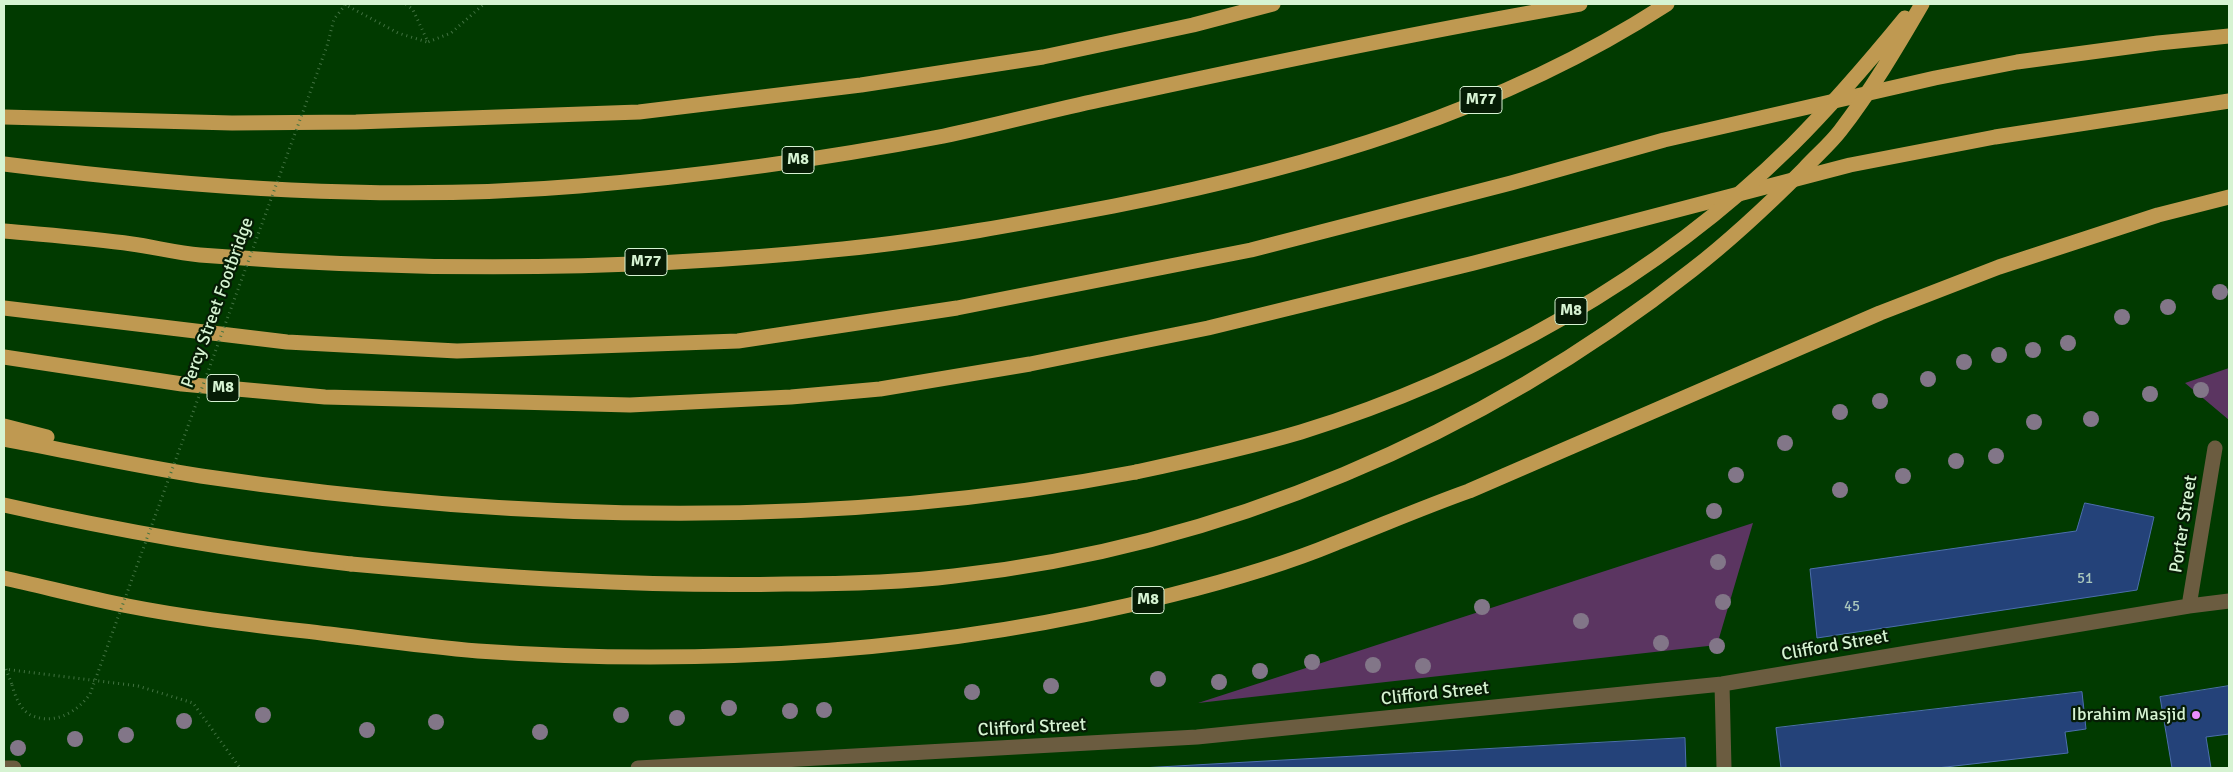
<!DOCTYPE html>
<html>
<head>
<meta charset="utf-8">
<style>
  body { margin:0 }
  #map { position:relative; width:2233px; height:772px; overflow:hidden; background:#013a00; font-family:Signika,sans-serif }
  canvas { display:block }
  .frame { position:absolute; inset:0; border:5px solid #d6f3d2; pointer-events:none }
</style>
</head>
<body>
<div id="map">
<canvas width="2233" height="772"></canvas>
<div class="frame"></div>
</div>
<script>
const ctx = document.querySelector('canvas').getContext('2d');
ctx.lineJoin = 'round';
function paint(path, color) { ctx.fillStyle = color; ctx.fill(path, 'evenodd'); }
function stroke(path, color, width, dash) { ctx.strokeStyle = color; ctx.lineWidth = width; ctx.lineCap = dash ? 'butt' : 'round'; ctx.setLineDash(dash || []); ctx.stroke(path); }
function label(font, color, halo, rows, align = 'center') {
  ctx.font = font + ' Signika,sans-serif'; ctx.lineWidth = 4.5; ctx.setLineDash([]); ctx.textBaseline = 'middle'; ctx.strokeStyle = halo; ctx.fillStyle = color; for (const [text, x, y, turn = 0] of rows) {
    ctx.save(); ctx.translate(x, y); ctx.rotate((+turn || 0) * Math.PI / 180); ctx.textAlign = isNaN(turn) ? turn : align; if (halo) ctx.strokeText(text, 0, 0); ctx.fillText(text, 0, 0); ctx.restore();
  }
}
const green = new Path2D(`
  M2229,368V420L2185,383Z
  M1753,523L1717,645L1198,703Z`);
const building = new Path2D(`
  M2085,503L2154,517L2137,590L1817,638L1810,569L2076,531Z
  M2229,686V734L2206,737L2211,768H2172L2160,697Z
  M2082,692L2086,729L2065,732L2068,753L1937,768H1781L1776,728Z
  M1685,738L1686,768H1141Z`);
const path = new Path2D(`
  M344,4L398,33L427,42
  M406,4L413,10L428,42L451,33L484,4
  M4,669L138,686L193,703L240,768
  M6,669L12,685`);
const minor = new Path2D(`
  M2189,606L2215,448
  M1722,684L1724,768
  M4,768H14
  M638,768L1197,737L1722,684L2189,606L2229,601`);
const motorway = new Path2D(`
  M4,117L232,123L356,122L639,112L861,85L1043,57L1193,25L1273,4
  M4,164C194,188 388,202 579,186C702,176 824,159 944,136C997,125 1048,111 1100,100C1260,65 1419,32 1580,4
  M4,231C46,235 89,238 132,244C154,247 177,253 200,255C413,272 630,271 843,249C934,240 1024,223 1114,206C1307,168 1501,112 1667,4
  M4,308L287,342L457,351L738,341L957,308L1251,250L1511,183L1664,140L1935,78L2017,62L2158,43L2229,36
  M4,357L182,384L325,397L630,405L791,397L880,389L1030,364L1208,328L1474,263L1850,165L1995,137L2229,101
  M4,426L47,437
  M4,439C69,451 135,466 201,476C510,522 828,531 1136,472
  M4,505C119,531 234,551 351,564
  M4,578C45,587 87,598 128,606C194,619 262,626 329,634C378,640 428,647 478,651C709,667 947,652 1171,595C1227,581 1283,565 1336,543C1380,526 1424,507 1469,491L1880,313L1999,267L2158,215L2229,197`);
const pathBridge = new Path2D(`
  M12,685C15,696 21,712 33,716C56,725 78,711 90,694L327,46L334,19L346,4`);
const motorwayBridge = new Path2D(`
  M1136,472C1192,460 1247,448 1301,432C1482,376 1657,278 1792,145C1832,105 1869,62 1905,18
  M351,564C495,577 640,587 786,584C842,584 898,583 954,576C1220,547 1482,436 1692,270C1732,239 1768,205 1804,169C1816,156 1830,144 1840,131C1871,91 1897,47 1922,4`);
const trees = [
  [2220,292],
  [2168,307],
  [2122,317],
  [2068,343],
  [2033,350],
  [1999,355],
  [1964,362],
  [1928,379],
  [2201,390],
  [2150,394],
  [1880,401],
  [1840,412],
  [2091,419],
  [2034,422],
  [1785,443],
  [1996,456],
  [1956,461],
  [1736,475],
  [1903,476],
  [1840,490],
  [1714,511],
  [1718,562],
  [1723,602],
  [1482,607],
  [1581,621],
  [1661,643],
  [1717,646],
  [1312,662],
  [1373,665],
  [1423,666],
  [1260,671],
  [1158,679],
  [1219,682],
  [1051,686],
  [972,692],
  [729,708],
  [824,710],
  [790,711],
  [263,715],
  [621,715],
  [677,718],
  [184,721],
  [436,722],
  [367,730],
  [540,732],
  [126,735],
  [75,739],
  [18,748]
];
const markers = [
  [2196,715,5,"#eb8dfb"]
];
const numberNames = [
  ["51",2085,579],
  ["45",1852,607]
];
const shields = [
  [1481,100,42],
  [798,160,32],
  [646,262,42],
  [1571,311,32],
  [223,388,32],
  [1148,600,32]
];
const shieldNames = [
  ["M77",1481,100],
  ["M8",798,160],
  ["M77",646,262],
  ["M8",1571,311],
  ["M8",223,388],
  ["M8",1148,600]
];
const streetNames = [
  ["Percy Street Footbridge",218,303,-70],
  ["Porter Street",2184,524,-81],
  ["Clifford Street",1835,646,-10],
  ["Clifford Street",1435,694,-6],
  ["Clifford Street",1032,728,-3]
];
const poiNames = [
  ["Ibrahim Masjid",2186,715]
];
paint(green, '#5b3561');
paint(building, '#244279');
stroke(building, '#4c6eac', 1);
stroke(path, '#427240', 3, [1, 4]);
stroke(minor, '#6b5c40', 15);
stroke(motorway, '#bf9951', 15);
stroke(pathBridge, '#427240', 3, [1, 4]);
stroke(motorwayBridge, '#bf9951', 15);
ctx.fillStyle = '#827688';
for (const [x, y] of trees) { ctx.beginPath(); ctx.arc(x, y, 8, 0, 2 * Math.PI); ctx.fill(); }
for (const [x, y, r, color] of markers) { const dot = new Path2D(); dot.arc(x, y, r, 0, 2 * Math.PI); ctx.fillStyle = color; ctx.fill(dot); stroke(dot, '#061c05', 2); }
label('15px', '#aac7bc', null, numberNames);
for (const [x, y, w] of shields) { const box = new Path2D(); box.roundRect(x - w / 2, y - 13.5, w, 27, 4); ctx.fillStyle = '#061c05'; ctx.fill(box); stroke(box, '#d6f3d2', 1); }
label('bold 16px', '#d6f3d2', null, shieldNames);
label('18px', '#d6f3d2', '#061c05', streetNames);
label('18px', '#d6f3d2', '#061c05', poiNames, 'right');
</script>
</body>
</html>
